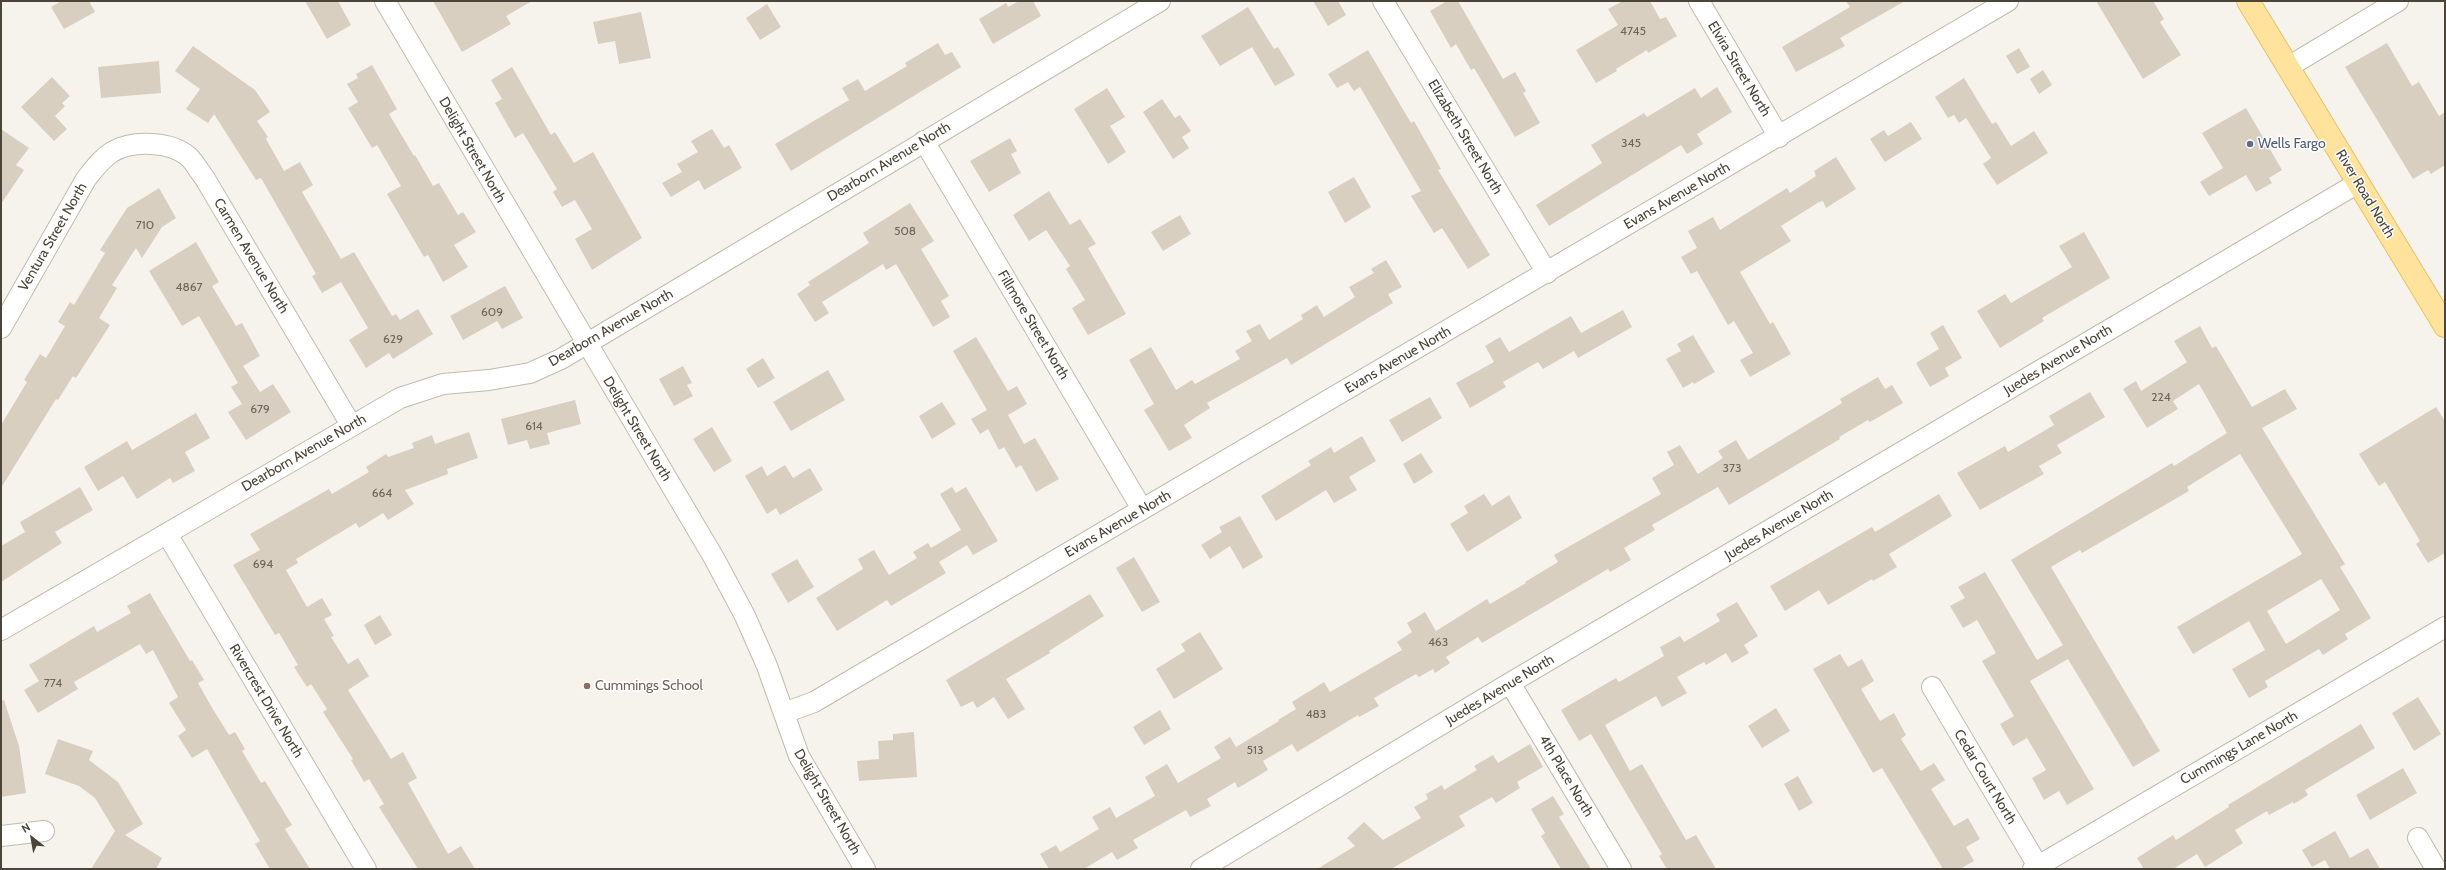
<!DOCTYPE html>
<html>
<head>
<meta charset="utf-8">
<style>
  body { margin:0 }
  #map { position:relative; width:2446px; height:870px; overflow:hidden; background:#f6f3ec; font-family:Cabin,sans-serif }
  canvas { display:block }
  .frame { position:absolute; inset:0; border:2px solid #4b4439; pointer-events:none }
  .north { position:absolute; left:12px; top:818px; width:40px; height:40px; -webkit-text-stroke:3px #fff; paint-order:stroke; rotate:329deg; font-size:11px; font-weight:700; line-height:16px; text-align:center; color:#4b4439 }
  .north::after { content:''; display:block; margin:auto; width:14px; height:18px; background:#4b4439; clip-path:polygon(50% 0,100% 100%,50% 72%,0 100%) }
</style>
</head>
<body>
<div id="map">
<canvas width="2446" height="870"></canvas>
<div class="frame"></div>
<div class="north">N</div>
</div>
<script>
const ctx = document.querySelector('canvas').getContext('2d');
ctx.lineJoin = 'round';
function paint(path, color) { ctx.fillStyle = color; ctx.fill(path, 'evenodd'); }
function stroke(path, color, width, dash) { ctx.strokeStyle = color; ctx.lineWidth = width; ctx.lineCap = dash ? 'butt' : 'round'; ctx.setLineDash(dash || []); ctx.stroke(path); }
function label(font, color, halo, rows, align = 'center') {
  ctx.font = font + ' Cabin,sans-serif'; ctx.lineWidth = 3; ctx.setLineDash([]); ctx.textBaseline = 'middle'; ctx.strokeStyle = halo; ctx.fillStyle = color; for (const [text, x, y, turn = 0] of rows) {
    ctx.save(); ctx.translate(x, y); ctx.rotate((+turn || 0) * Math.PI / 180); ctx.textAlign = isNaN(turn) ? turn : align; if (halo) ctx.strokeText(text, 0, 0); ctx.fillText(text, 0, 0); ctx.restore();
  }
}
const building = new Path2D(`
  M61,1H89L95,12L64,29L51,7Z
  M305,1H338L351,25L327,39Z
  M433,1H532L506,16L511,24L462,52Z
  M1019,1H1033L1041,16L993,44L979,19L1006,3L1008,7Z
  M1313,1H1338L1346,15L1328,26Z
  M1447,1H1458L1503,79L1515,72L1526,91L1523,93L1540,123L1515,137L1474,68L1471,70L1456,44L1451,48L1430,11Z
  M1623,1H1650L1660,19L1666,17L1677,36L1648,53L1647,50L1616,69L1617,71L1596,83L1576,50L1618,25L1608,9Z
  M1846,1H1905L1840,38L1845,46L1796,72L1782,47L1850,7Z
  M2096,1H2153L2164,19L2160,22L2181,55L2143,79Z
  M767,4L781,27L760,40L746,18Z
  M1248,7L1274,49L1278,47L1295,75L1275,86L1252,47L1220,66L1201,36Z
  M641,12L651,58L619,64L615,41L598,44L593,22Z
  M938,43L945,55L952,52L961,67L791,171L775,144L849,100L842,88L858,79L865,91L907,66L905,63Z
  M2387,43L2412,86L2419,82L2439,116L2445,112V165L2431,174L2428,170L2413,179L2345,67Z
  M193,46L255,90L270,112L257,121L268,137L266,139L284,171L300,162L313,185L302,192L341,259L354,252L392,316L396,314L400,320L418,309L433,334L393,359L389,353L366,368L349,340L368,328L341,282L322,293L312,276L316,274L261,178L256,180L214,114L208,123L186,109L200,89L175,71Z
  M2019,48L2030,67L2017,74L2006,56Z
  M1368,50L1411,123L1414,121L1441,169L1438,170L1490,255L1468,269L1442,228L1434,233L1411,196L1421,191L1360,87L1354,91L1348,82L1337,88L1328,74Z
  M159,61L161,93L101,98L98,67Z
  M372,65L397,109L389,114L414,156L415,155L433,186L439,183L458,215L463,212L476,232L454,245L468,267L443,282L428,255L424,257L387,194L401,186L377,145L372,148L348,108L358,102L347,84L358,78L356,74Z
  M512,67L551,135L555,132L574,163L593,152L642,238L592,270L575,239L592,229L575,200L562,207L553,192L557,189L523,133L515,138L495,103L502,99L491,80Z
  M2043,70L2052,85L2039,94L2030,79Z
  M52,77L70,96L62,103L65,106L55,116L67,129L54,141L21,107Z
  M1964,78L1992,124L1996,122L2011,146L2034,131L2048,153L1997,185L1983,164L1991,158L1966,118L1959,123L1954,115L1948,118L1935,97Z
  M1717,87L1732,112L1697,134L1703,144L1687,154L1681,145L1549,226L1536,205L1602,163L1591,145L1644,113L1647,117L1695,88L1701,98Z
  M1107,88L1125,117L1110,126L1126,152L1108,164L1074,109Z
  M1162,99L1175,118L1180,115L1191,131L1182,137L1189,148L1173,159L1143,112Z
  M2246,108L2282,170L2269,178L2272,183L2256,192L2246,175L2209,196L2200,182L2223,168L2202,133Z
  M1911,122L1922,139L1885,162L1870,139L1884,130L1888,136Z
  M1,129L29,148L16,165L24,170L1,204Z
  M712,129L724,148L729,145L742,168L704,190L699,180L671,197L662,183L682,172L677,164L698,152L691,141Z
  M1010,138L1017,151L1011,154L1021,173L989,192L970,161Z
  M1836,157L1856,189L1826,208L1823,201L1819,202L1781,226L1791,241L1740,272L1770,324L1773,322L1791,354L1750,377L1740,360L1753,353L1734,321L1728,325L1697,271L1691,274L1681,257L1697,248L1688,231L1713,217L1720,230L1787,188L1790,193L1816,176L1814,171Z
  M1354,177L1371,207L1345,223L1328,192Z
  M159,188L176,218L162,227L142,258L136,248L112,285L117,288L99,318L110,325L76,378L73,376L58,400L56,399L1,488V425L27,382L24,380L40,354L46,358L65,326L58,322L70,302L74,305L105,253L100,250L127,208Z
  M1049,191L1070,225L1080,219L1096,244L1088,248L1126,314L1088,335L1072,308L1085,300L1066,269L1070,266L1046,230L1029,241L1013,215Z
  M910,203L934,241L921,249L949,296L941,301L950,317L933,327L896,264L886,270L883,264L822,302L829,313L815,322L797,294L810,285L808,282L869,243L863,233Z
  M1180,215L1191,234L1163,251L1151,232Z
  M2084,232L2110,278L2042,318L2044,321L2000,348L1977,311L2005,294L2011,303L2072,267L2059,246Z
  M196,242L219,282L212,286L236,326L242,323L260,356L243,366L260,392L273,384L291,412L246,440L228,412L242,404L231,387L238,383L199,316L182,326L149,271Z
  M1386,260L1402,287L1388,294L1393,303L1291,365L1287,358L1207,403L1210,408L1184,425L1192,438L1169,451L1144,410L1154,404L1129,360L1151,347L1176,390L1192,380L1195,384L1240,359L1235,351L1252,341L1246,331L1260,324L1269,340L1303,319L1301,315L1317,305L1324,317L1355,297L1349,287L1374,273L1371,269Z
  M505,286L523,318L502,329L497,321L463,340L450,316Z
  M1623,310L1632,327L1578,358L1574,351L1543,369L1538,362L1503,382L1506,387L1470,408L1456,383L1494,362L1485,346L1500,337L1509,352L1571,316L1581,333Z
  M1943,325L1962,358L1945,368L1949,376L1930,387L1916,363L1939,349L1930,333Z
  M2200,326L2212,348L2216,346L2252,407L2285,389L2297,409L2262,428L2345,564L2340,567L2371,618L2345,634L2348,639L2323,655L2319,649L2265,681L2268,687L2249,698L2232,669L2265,650L2249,621L2193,654L2177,627L2302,554L2240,454L2187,487L2189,491L2082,553L2080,550L2051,567L2160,751L2133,767L2068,659L2030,681L2094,789L2067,805L2059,791L2044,800L2032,778L2046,770L2027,738L2013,746L2000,724L2014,716L1982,661L1996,653L1977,620L1963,628L1950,606L1965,598L1958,587L1985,572L2037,660L2063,645L2011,560L2172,463L2174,466L2227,433L2199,384L2173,401L2178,409L2147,428L2123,389L2136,381L2141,391L2187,362L2174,341ZM2321,579L2340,610L2286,644L2267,611Z
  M1693,335L1715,372L1694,384L1693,382L1683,388L1666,359L1681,351L1677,344Z
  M976,337L1008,391L1017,386L1027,404L1008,415L1024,444L1035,438L1059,479L1036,492L1021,465L1016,468L1004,447L999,450L988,429L980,434L971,419L987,410L953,351Z
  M763,358L775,378L758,388L746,369Z
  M683,366L692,383L687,385L693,396L674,406L659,379Z
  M828,370L845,400L791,431L773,402Z
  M1878,377L1885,389L1892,385L1903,403L1870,422L1868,420L1839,437L1840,439L1729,505L1718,487L1652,525L1655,530L1624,548L1631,560L1610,572L1608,569L1482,643L1478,637L1446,657L1450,663L1435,673L1433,669L1419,677L1416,674L1374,698L1379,706L1359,717L1358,715L1297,752L1292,744L1263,761L1268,770L1238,788L1235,782L1207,799L1211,806L1190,817L1186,810L1133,840L1138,848L1117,860L1112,852L1084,869H1049L1040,854L1056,845L1060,852L1099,829L1092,817L1110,807L1116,818L1155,796L1145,777L1167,764L1178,783L1221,758L1214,747L1230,737L1236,747L1279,721L1278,720L1296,709L1292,702L1324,682L1330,692L1402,650L1397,642L1412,632L1407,623L1425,612L1436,631L1487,599L1490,604L1526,583L1525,582L1558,562L1554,555L1661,494L1652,478L1674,465L1667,452L1680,445L1698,474L1723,458L1718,451L1736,440L1748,460L1842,403L1840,399Z
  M2090,392L2105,417L2057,445L2062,453L2039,466L2044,474L1980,510L1957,473L2005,446L2008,452L2054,425L2049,416Z
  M1430,397L1442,418L1402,442L1389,420Z
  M575,400L581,424L547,433L550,444L530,449L527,440L508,445L501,419Z
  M942,402L956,424L932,439L919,416Z
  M2436,407L2445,421V553L2428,563L2416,544L2420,541L2385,482L2379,486L2359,454Z
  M196,413L210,438L185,452L195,471L173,483L170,478L137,499L123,476L98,491L84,467L127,441L132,450Z
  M712,427L732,461L714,472L693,439Z
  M469,432L478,458L447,469L448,474L405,490L414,504L388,520L383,513L359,528L356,523L296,559L298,563L286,570L307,607L322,598L332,615L324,619L334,636L331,637L348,664L358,658L369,676L348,690L391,759L403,752L417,778L408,783L448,854L461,846L475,869H418L379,807L384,804L369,779L364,782L351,760L353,759L323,712L327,709L311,684L307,687L294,667L298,665L279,633L275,635L233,565L260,550L250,534L329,489L332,494L369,472L366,467L386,454L388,457L414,448L412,443L432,435L435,444Z
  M1362,436L1376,461L1349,477L1357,490L1334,503L1326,490L1276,521L1261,496L1311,465L1308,461L1331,447L1334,453Z
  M1421,453L1433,472L1414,484L1403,464Z
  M785,465L793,478L810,468L823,490L780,515L776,508L767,514L745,476L762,466L767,476Z
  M80,487L93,510L55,532L62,543L1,582V546L25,532L20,522Z
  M952,487L956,493L966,487L998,541L973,555L967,545L939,562L946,573L891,606L887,600L837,631L816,598L863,569L858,559L874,550L889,575L917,558L913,552L928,543L931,548L961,530L940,494Z
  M1484,494L1492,506L1509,495L1522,518L1467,552L1450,524L1468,513L1464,506Z
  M1939,494L1952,516L1889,554L1897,567L1873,581L1872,579L1828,605L1819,590L1785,611L1770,586L1872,527L1875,532Z
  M1240,516L1263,557L1243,569L1230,546L1210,559L1201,545L1222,532L1219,527Z
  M1134,557L1160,602L1142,612L1116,568Z
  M797,559L814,587L788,603L771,574Z
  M150,593L190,661L192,660L204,680L198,683L211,706L229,735L235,732L245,749L242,751L261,783L265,781L292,825L285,829L310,869H270L255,844L260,841L207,749L192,758L178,736L186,730L169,703L178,697L153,650L146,654L140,644L74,682L78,689L38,713L24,690L39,681L29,665L94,626L97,632L131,613L127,606Z
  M1090,594L1104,616L1049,651L1050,653L1006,679L1025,709L1008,719L994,697L977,708L973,701L961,707L946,680Z
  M1737,602L1758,636L1744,645L1749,653L1732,663L1726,653L1706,665L1704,662L1677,677L1687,693L1662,707L1656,696L1605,725L1630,771L1642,764L1686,840L1696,835L1716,869H1667L1659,856L1662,854L1591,734L1579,741L1561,710L1616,678L1619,682L1664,656L1660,647L1680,636L1684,642L1720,621L1716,614Z
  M380,615L392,635L375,645L364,625Z
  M1200,632L1223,669L1174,699L1156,669L1185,651L1181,644Z
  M1840,654L1848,667L1862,659L1874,681L1861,689L1880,721L1894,713L1906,735L1901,739L1921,771L1934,763L1945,780L1931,789L1954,826L1968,818L1980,839L1966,847L1974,861L1960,869H1943L1882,768L1873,773L1813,669Z
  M2418,697L2441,734L2414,751L2392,713Z
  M4,700L19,746L26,793L1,797V701Z
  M1776,708L1790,731L1762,748L1748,726Z
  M1160,710L1171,729L1144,745L1133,727Z
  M2361,724L2375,748L2305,790L2308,795L2294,804L2293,802L2269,815L2267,811L2235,830L2243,843L2205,867L2197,854L2173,869H2144L2137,858L2173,835L2176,840L2229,807L2228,805Z
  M914,732L917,777L859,781L857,761L879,759L878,741L893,740V734Z
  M58,739L93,751L89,760L118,782L143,824L125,835L162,858L156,869H91L115,831L95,798L79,786L45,774Z
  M1530,744L1543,767L1517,782L1520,788L1496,803L1492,797L1459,816L1465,826L1391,869H1317L1355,846L1347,838L1364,822L1383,840L1421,818L1414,807L1428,799L1426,794L1442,785L1444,790L1477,770L1474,766L1493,755L1498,763Z
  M2403,768L2417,793L2370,820L2356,795Z
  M1798,776L1813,803L1799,811L1784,784Z
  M1553,796L1564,814L1559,817L1591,869H1561L1541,836L1545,833L1531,809Z
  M2335,831L2350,858L2368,848L2380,869H2330L2325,860L2312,867L2302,850Z`);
const minor = new Path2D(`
  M385,1L714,558L745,616L767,666L799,756L865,869
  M1383,1L1547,273
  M1699,1L1779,137
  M2288,67L2398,1
  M924,141L1142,509
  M1,328L86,179C94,169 101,159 112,152C132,140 171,141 189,157C195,163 199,171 204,177L351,425
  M167,534L366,869
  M1,630L400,398L443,384L489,380L530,373L561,359L1160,1
  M1510,683L1621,869
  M1932,687L2038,866
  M784,713L814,702L2008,1
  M1,836L44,831
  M2418,838L2436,869
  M1201,869L1510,683L2358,183
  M2033,869L2445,627`);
const major = new Path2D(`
  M2248,1L2445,326`);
const markers = [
  [2250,144,4,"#5c6f8a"],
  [587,686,4,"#8d6e63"]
];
const numberNames = [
  ["4745",1633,31],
  ["345",1631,143],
  ["710",145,225],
  ["508",905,231],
  ["4867",189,287],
  ["609",492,312],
  ["629",393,339],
  ["224",2161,397],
  ["679",260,409],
  ["614",534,426],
  ["373",1732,468],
  ["664",382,493],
  ["694",263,564],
  ["463",1438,642],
  ["774",53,683],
  ["483",1316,714],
  ["513",1255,750]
];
const streetNames = [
  ["Elvira Street North",1739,69,59],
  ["Elizabeth Street North",1465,137,59],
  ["Delight Street North",472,150,60],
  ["Dearborn Avenue North",889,162,-31],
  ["River Road North",2365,194,59],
  ["Evans Avenue North",1677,196,-30],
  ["Ventura Street North",53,237,-60],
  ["Carmen Avenue North",251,256,59],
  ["Fillmore Street North",1033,325,59],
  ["Dearborn Avenue North",611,328,-30],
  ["Evans Avenue North",1398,360,-30],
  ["Juedes Avenue North",2058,360,-31],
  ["Delight Street North",637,429,59],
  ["Dearborn Avenue North",304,453,-30],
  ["Evans Avenue North",1118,524,-30],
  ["Juedes Avenue North",1779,525,-31],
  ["Juedes Avenue North",1500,690,-31],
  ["Rivercrest Drive North",266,701,59],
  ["Cummings Lane North",2239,748,-30],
  ["4th Place North",1566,776,59],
  ["Cedar Court North",1985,777,59],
  ["Delight Street North",827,802,60]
];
const serviceNames = [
  ["Wells Fargo",2258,144]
];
const educationNames = [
  ["Cummings School",595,686]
];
paint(building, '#d8cfc1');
stroke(minor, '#c2bbae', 22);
stroke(major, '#e6c16a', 24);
stroke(minor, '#fff', 20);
stroke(major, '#ffe39c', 22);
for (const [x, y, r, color] of markers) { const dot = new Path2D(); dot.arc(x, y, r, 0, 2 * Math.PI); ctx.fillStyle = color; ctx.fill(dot); stroke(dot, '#fff', 1.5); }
label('12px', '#6e675b', null, numberNames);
label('14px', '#4b4439', '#fff', streetNames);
label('14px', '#4e5e75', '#fff', serviceNames, 'left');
label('14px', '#785e54', '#fff', educationNames, 'left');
</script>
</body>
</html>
